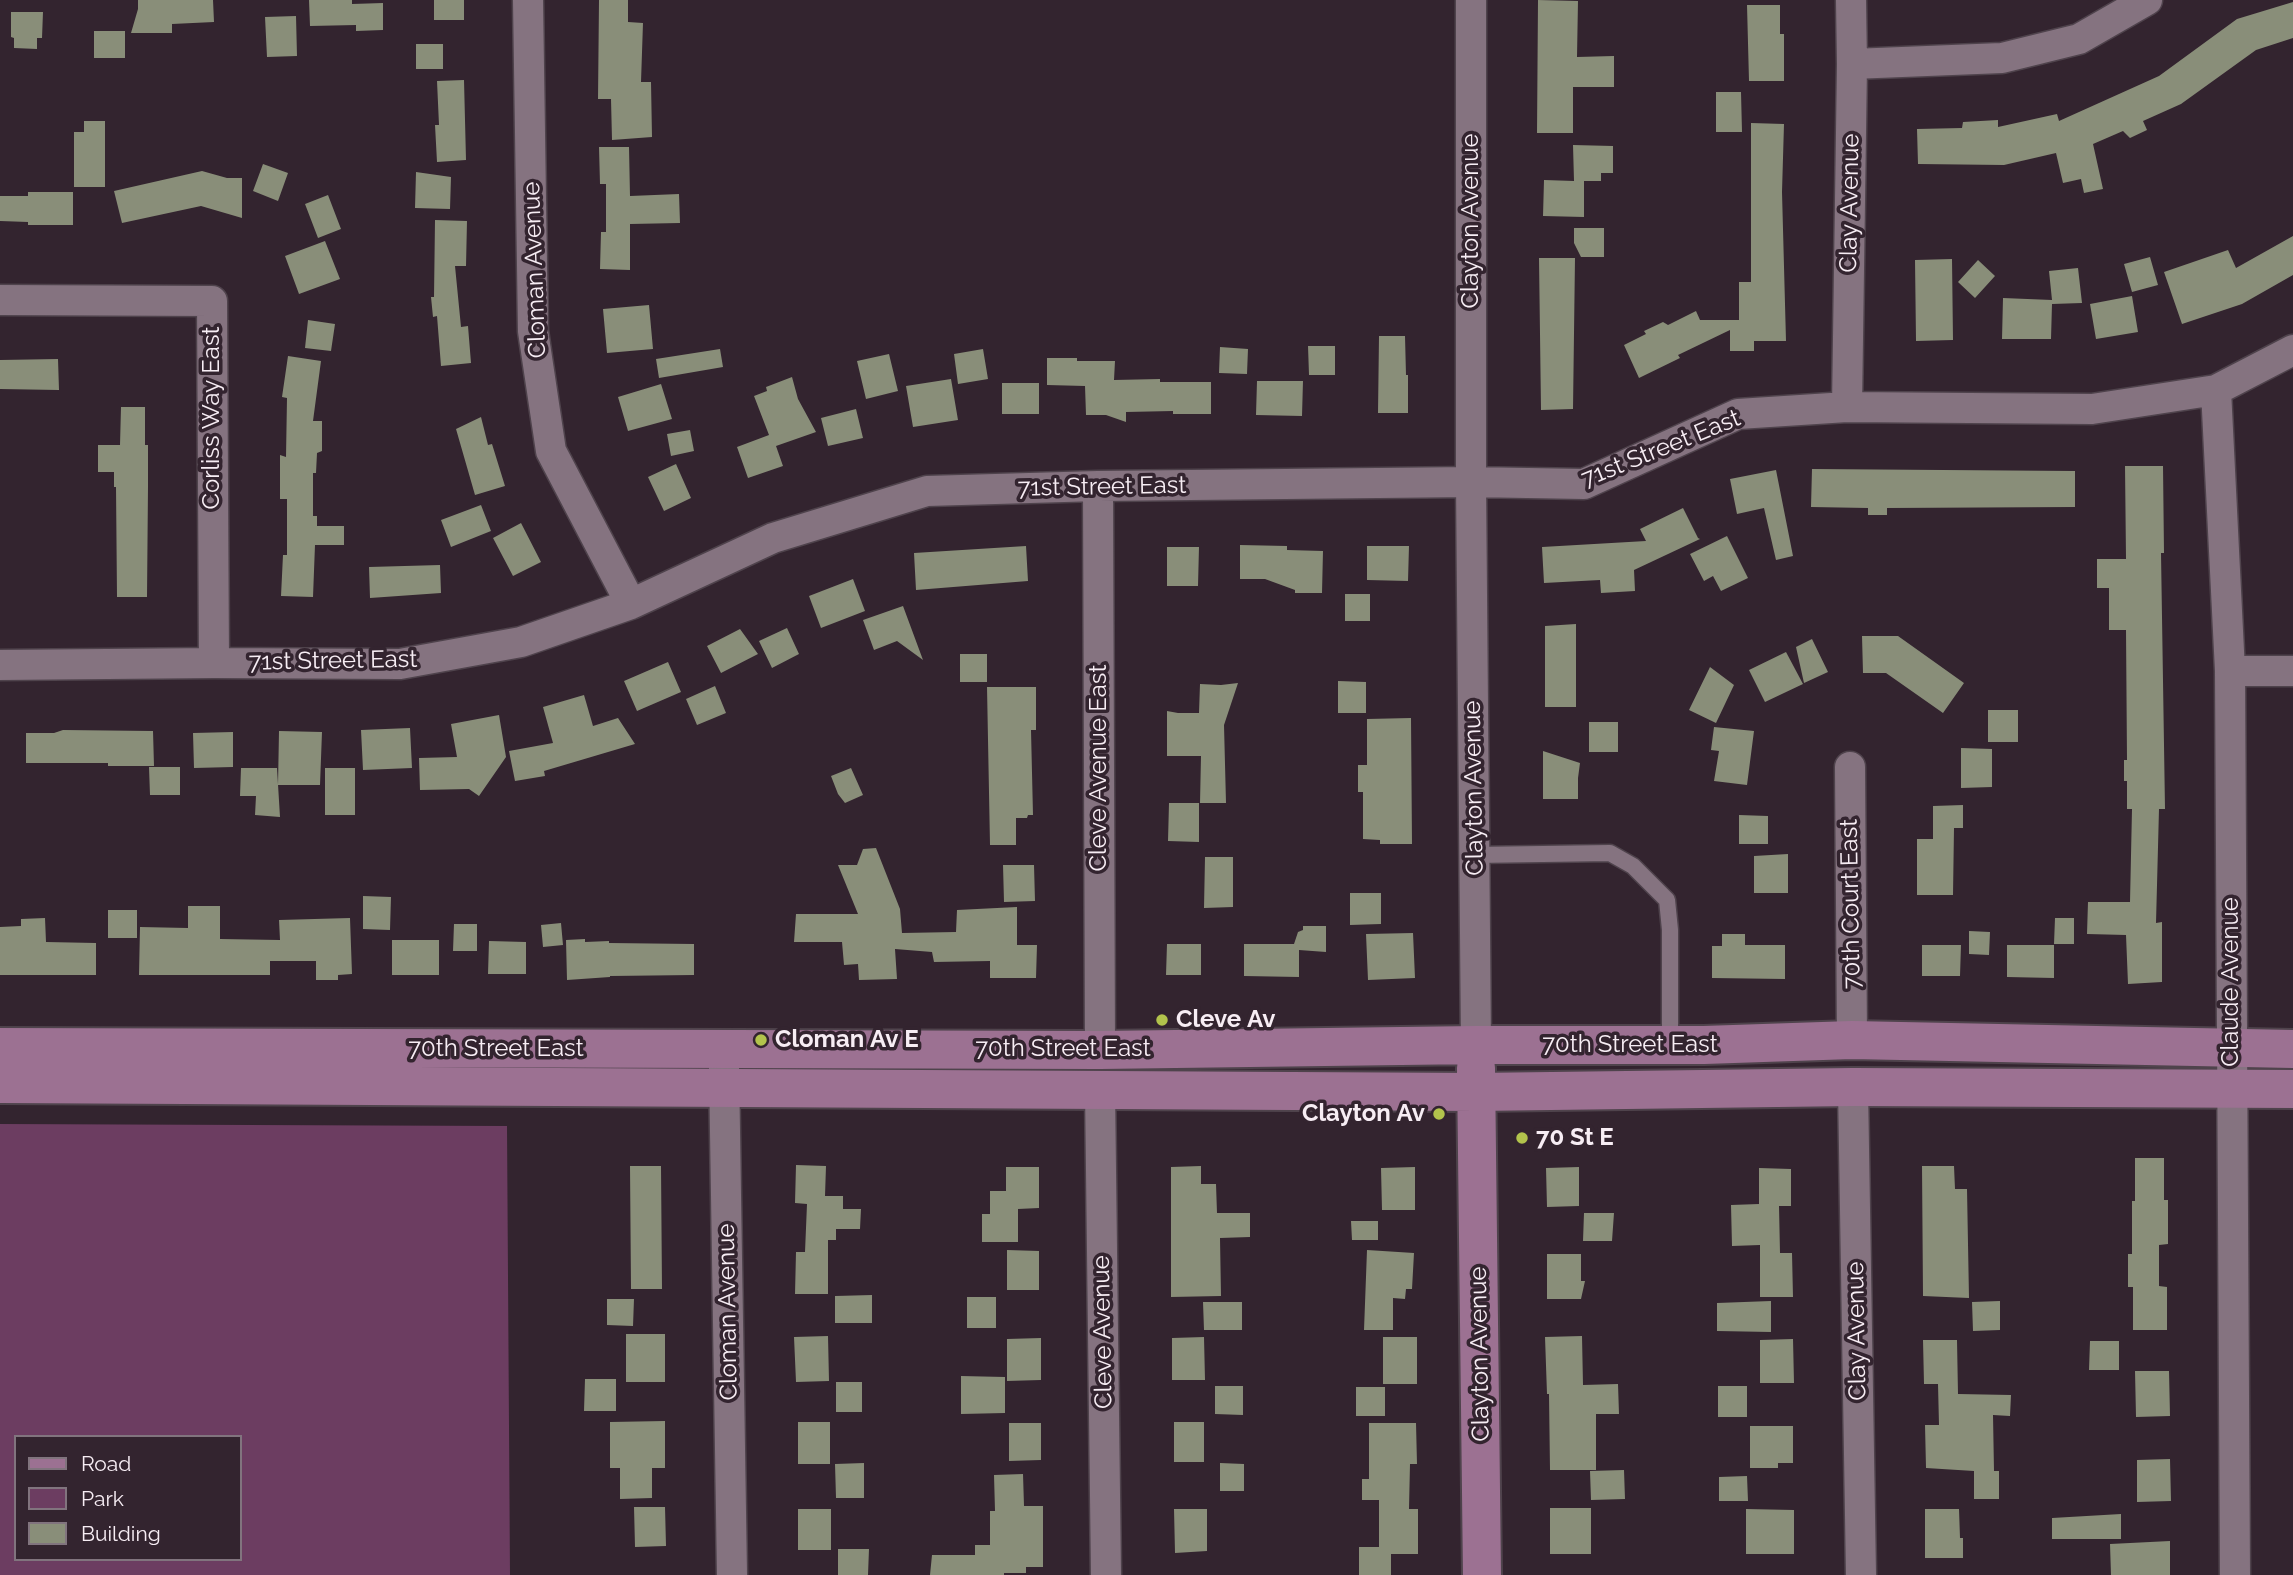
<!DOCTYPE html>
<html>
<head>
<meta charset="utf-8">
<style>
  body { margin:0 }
  #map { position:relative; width:2293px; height:1575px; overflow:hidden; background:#33242f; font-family:Raleway,sans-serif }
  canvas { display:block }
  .legend { position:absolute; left:14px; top:1435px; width:228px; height:126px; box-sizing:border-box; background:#33242f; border:2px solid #81747e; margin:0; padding:9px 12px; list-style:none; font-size:21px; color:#f7edf4 }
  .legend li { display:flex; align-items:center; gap:14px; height:35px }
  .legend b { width:35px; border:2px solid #81747e }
</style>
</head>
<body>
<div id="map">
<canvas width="2293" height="1575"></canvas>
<ul class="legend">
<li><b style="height:9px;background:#9c7192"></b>Road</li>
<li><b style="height:19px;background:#6c3d61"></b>Park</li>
<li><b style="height:19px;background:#898e79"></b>Building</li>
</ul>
</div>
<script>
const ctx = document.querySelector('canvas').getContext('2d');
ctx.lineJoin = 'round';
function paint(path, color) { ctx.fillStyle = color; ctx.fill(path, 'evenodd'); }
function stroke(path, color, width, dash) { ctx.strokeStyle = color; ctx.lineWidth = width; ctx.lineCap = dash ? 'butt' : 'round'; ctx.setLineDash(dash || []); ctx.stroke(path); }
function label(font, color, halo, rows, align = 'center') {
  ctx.font = font + ' Raleway,sans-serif'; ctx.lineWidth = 7; ctx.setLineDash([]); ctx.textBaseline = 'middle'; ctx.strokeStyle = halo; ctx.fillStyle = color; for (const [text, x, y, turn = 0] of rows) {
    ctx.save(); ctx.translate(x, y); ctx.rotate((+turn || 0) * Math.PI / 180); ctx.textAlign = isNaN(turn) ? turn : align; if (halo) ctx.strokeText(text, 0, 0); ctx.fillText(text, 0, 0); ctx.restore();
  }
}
const green = new Path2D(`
  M0,1124L507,1126L510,1575H0ZM16,1437H240V1559H16Z`);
const building = new Path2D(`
  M138,0H213L214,22L172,24V33H131L138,9Z
  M309,0H352V4L383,3V30L356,31V25L310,26Z
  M434,0H464V20H434Z
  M599,0H628V22L643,23L641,82H651L652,137L612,140L611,99H598Z
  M1538,0L1578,1L1577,57L1614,56V87H1573V133H1537Z
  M2293,2V38L2256,50L2181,104L2143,121L2147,130L2130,138L2123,131L2093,144L2103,189L2084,193L2081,179L2063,183L2056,153L2004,165L1918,164L1917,129L1962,128L1963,122L1998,120V127L2057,114L2059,121L2159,76L2237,19Z
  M1747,5H1780V34H1784V81H1749Z
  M11,12H43L42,38H37V49L14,48V38L11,37Z
  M296,16L297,56L267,57L265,17Z
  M94,31H125V58H94Z
  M416,44H443V69H416Z
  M464,80L466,160L437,162L435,125H439L437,81Z
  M1716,92H1741L1742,132H1716Z
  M84,121H105V187H74V132H84Z
  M1751,123L1784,124L1782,192L1786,341H1754V351H1730V330L1678,355L1680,358L1639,378L1624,345L1646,334L1644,331L1663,322L1668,325L1696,311L1700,320H1739V282H1751Z
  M1573,145L1613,146V173H1601V181H1584V217L1543,216L1544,180L1574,181Z
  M599,147H629L630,196L679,194L680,223L630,224V270L600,269L601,232H606V184H600Z
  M263,164L288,173L278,201L253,191Z
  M202,171L227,178H242V218L201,206L122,223L114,191Z
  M416,172L451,177L450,209L415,208Z
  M28,192H73V225H28V222L0,221V196H28Z
  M328,195L341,229L318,238L305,204Z
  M435,220L467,221L466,266H455L461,327L468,326L471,363L441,366L437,316L433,317L431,297H434Z
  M1574,228H1604V257H1581L1574,243Z
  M2293,236V275L2242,304L2182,324L2164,272L2228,250L2236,268Z
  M325,241L340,279L299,294L285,256Z
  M2150,257L2158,285L2132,292L2124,264Z
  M1539,258H1575L1573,409L1541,410Z
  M1952,259L1953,340L1916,341L1915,260Z
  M1978,260L1995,276L1975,298L1958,282Z
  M2078,268L2082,303L2052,304L2051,339H2002L2003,298L2052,300L2049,271Z
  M2132,296L2138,332L2096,339L2090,304Z
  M649,305L653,349L607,353L603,309Z
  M308,320L335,324L331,351L305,348Z
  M1379,336H1405L1406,375H1408V413H1378Z
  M1308,346H1335V375H1309Z
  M1220,347L1248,349L1247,374L1219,373Z
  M720,349L723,367L659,378L656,359Z
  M983,349L988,379L958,384L954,354Z
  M889,354L898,391L866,399L857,361Z
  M288,356L321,361L313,421H322V451L317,453L316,473H313V516H317V526H344V545H315L313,597L281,596L283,555H287V499H280V455L286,457L287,398L282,397Z
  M1047,358H1077V361H1115L1114,380L1160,379V382H1211V414H1173V411L1126,412V422L1106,415H1086L1085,386L1047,385Z
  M58,359L59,390L0,389V360Z
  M792,377L798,399L816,432L776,446L783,466L748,478L737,447L769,435L754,396L767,391L766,387Z
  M951,379L958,420L913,427L906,386Z
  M1257,381H1303L1302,416L1256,415Z
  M1002,383H1039V414H1002Z
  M661,384L672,419L628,431L618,397Z
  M121,407H145V445H148V487L147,597H117L116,487H114V472H98V445H120Z
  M856,409L863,438L828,446L821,418Z
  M481,417L488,445L492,444L505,486L475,495L456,429Z
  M690,430L694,451L671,456L667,434Z
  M676,464L691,498L664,511L648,477Z
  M2125,466H2163L2164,553H2161L2165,809H2159L2156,923L2162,922V982L2128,984L2126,935L2087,934L2088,902H2130L2132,809H2127V781H2124V760H2127L2126,630H2109V588H2097V559H2126Z
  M1812,469L2075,471V507L1887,508V515H1868V508L1811,507Z
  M1776,470L1793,556L1776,560L1764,508L1737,514L1730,479Z
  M481,505L491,531L451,547L441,520Z
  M1683,508L1698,538L1700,539L1634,570L1635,591L1601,593L1600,580L1544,583L1542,547L1646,541L1640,529Z
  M521,523L541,562L513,576L493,538Z
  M1727,536L1748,578L1721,591L1713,576L1704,581L1690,554Z
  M1240,545L1287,546V550L1323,551L1322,593H1295V590L1265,579H1240Z
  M1026,546L1028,581L916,590L914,553Z
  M1367,546H1409L1408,581L1367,580Z
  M1167,547H1199L1198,586H1167Z
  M440,565L441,593L370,598L369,567Z
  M853,579L865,611L821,628L809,596Z
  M1345,594H1370V621H1345Z
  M903,606L923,660L897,641L874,650L863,620Z
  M1576,624V707H1545V626Z
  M787,628L799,654L772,668L759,641Z
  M740,629L758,654L721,673L707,646Z
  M1862,636H1898L1964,683L1943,713L1886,673H1863Z
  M1812,639L1828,672L1804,683L1796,647Z
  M1786,652L1803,684L1765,702L1749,670Z
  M960,654H987V682H960Z
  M668,662L681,692L637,711L624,681Z
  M1710,667L1734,685L1716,723L1689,710Z
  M1338,681L1366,682V713H1338Z
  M1238,683L1224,725L1226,803H1200L1201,756H1167V711L1178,713H1199L1200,684L1221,685Z
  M715,686L726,713L697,725L686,699Z
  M987,687H1036V730H1031L1033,815H1028L1027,818H1016V845H990Z
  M584,695L593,726L618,718L635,744L544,771L545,776L515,781L509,751L553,743L543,707Z
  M1988,710H2018V742H1988Z
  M499,715L506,757L479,796L469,789L420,790L419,758L457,757L451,724Z
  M1411,718L1412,844H1380V840L1363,839V792H1358V765H1367V719Z
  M1589,722H1618V752H1589Z
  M1714,727L1754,731L1747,785L1714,781L1719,751L1711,750Z
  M410,728L412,768L363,770L361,730Z
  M63,730L153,731L154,766H108V763H26V733H54Z
  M279,731L322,732L320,785H278Z
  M233,732V767L194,768L193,733Z
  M1961,748L1992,749V787L1961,788Z
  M1543,751L1580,763L1578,778V799H1543Z
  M149,767H180V795H150Z
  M241,768H277L280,817L255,815L256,796H240Z
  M325,768H355V815H325Z
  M851,768L863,795L845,803L838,794L831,776Z
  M1169,803H1199V842L1168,841Z
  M1963,805V828H1954L1953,895H1917V839H1933V806Z
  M1739,815L1768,816V844H1739Z
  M876,848L900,909L902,933L956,932L957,910L1017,907V945H1037L1036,978H990V961L934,962L932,952L895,949L897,979L859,980L858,964L844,965L842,942H794L796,914H858L838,865H857L863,849Z
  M1788,854V893H1754V856Z
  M1205,857H1233V907L1204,908Z
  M1003,865H1034L1035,901L1004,902Z
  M1350,893H1381V924L1350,925Z
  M363,896L391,897L390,930L363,929Z
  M188,906H220V939L280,940L279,920L350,918L352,974L338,975V980H316V961H270V975H139L140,927L188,928Z
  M108,910H137V938H108Z
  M45,918L46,942L96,943V975H0V927L21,926V919Z
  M2055,918H2074V944H2054Z
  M561,923L563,945L543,947L541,925Z
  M454,924H477V951H453Z
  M1303,926H1326V952L1299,950V977L1244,976V944H1294L1298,932L1303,930Z
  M1969,931L1990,932L1989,955L1969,954Z
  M1413,933L1415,978L1368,980L1366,934Z
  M1722,934H1745V945H1785V979L1712,978V946H1722Z
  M585,939V942L609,941V943L694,944V975L610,976V977L567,980L566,940Z
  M392,940H439V975H392Z
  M489,941L526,942V974H488Z
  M1167,944H1201V975H1166Z
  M1922,945H1961L1960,976H1922Z
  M2007,945H2054V978L2007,977Z
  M2135,1158H2164V1200H2168V1244L2159,1245V1286L2167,1287V1330H2133V1287H2128V1254H2132V1201H2135Z
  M796,1165L826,1166L825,1196H843V1209H861L860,1229H836V1240H828V1294H795L796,1252H805L807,1204L795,1203Z
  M630,1166H661L662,1289H631Z
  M1201,1166V1184H1216L1217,1213H1250V1237L1220,1238L1221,1296L1171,1297V1167Z
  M1922,1166H1954L1955,1189H1967L1969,1298L1923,1296Z
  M1006,1167H1039V1208L1018,1209V1242H982V1214H990V1191H1006Z
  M1415,1167V1210H1382L1381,1168Z
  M1579,1167V1206L1547,1207L1546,1168Z
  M1759,1168L1791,1169V1206H1779L1780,1253H1792L1793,1297H1760V1245L1732,1246L1731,1205L1759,1204Z
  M1584,1213H1614L1612,1241H1583Z
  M1351,1221H1378V1240H1352Z
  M1007,1250L1039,1251V1290H1007Z
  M1367,1250L1414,1253L1412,1289H1406L1405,1299L1393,1298V1330H1364Z
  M1547,1254H1581V1281H1585L1581,1299H1547Z
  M872,1295V1323H835V1296Z
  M967,1297H996V1328H967Z
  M607,1299H634L633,1326L607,1325Z
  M1771,1301V1332L1717,1331V1303Z
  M2000,1301V1330L1973,1331L1972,1302Z
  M1203,1302H1242V1330H1204Z
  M626,1334H665V1382H626Z
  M828,1336L829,1381L796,1382L794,1337Z
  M1582,1336L1583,1385L1618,1384L1619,1414H1596V1470H1550L1549,1394H1547L1545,1337Z
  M1204,1337L1205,1380H1172V1338Z
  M1383,1337H1417V1384H1383Z
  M1041,1338V1380L1007,1381V1339Z
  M1793,1339L1794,1383H1760V1340Z
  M1923,1340H1957L1958,1394L2011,1395L2010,1416L1993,1415L1994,1471H1999V1499H1974V1471L1926,1468L1925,1425H1939L1938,1384H1924Z
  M2090,1341H2119V1370H2089Z
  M2135,1371H2169L2170,1416L2136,1417Z
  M961,1376L1005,1377V1413L961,1414Z
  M585,1379H616V1411H584Z
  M836,1382H862V1412H836Z
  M1215,1386H1243V1415L1215,1414Z
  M1718,1386H1747V1417H1718Z
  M1356,1387H1385V1416H1356Z
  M665,1421V1468H652V1498L620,1499V1468H610V1422Z
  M798,1422H830V1464H798Z
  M1174,1422H1204V1462H1174Z
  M1009,1423H1041V1460L1009,1461Z
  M1369,1423H1416L1417,1464H1410L1409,1509H1418V1554H1391V1575H1359V1547H1379V1500H1362V1479H1369Z
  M1750,1426H1793V1463H1778V1468H1750Z
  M2170,1459L2171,1501L2137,1502V1460Z
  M864,1463V1498H836L835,1464Z
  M1220,1463L1244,1464V1491H1220Z
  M1624,1470L1625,1499L1591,1500L1590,1471Z
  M1023,1474L1024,1506H1043V1567H1026V1573H1004V1575H930L932,1555H975V1545H990V1511H995L994,1475Z
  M1747,1476L1748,1501H1719V1477Z
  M634,1507H665L666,1546L635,1547Z
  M1550,1508H1591V1554H1550Z
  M798,1509H831V1550H798Z
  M1174,1509H1207V1551L1175,1553Z
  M1746,1509L1794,1510V1554H1746Z
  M1925,1509H1959L1960,1538H1963V1558H1925Z
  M2121,1514V1539H2052V1518Z
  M2170,1541V1575H2111L2110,1544Z
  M838,1549H869L868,1575H838Z`);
const lane = new Path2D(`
  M1474,855L1610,853L1633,866L1667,900L1670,930V1045`);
const street = new Path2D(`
  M528,0L533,331L551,451L631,604
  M1471,0V482L1476,1045
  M1852,64L2002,58L2079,39L2147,0
  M0,300L212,301L214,663
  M2216,390L2230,671L2235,1575
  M1847,407L1852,64L1851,0
  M1098,486L1100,1050
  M0,665L214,663L400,664L521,642L631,604L773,538L927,491L1098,486L1471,482L1584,484L1738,414L1847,407L2092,409L2216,390L2293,350
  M2230,671H2293
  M1850,767L1852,1040
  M724,1068L732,1575
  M1853,1087L1861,1575
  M1100,1089L1106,1575`);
const secondary = new Path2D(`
  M0,1047L1100,1050L1476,1045H1704L1852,1040L2293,1049
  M1476,1068L1482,1575
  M0,1084L1476,1092L1853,1087L2293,1089`);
const markers = [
  [1162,1020,7,"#b2c34c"],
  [761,1040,7,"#b2c34c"],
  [1439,1114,7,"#b2c34c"],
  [1522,1138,7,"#b2c34c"]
];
const streetNames = [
  ["Clay Avenue",1850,203,-89],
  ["Clayton Avenue",1471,221,-90],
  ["Cloman Avenue",535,270,-92],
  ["Corliss Way East",212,418,-90],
  ["71st Street East",1661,449,-22],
  ["71st Street East",1102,487,-1],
  ["71st Street East",333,661,-1],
  ["Cleve Avenue East",1099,768,-90],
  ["Clayton Avenue",1474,788,-91],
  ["70th Court East",1851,904,-91],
  ["Claude Avenue",2231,982,-90],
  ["70th Street East",1630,1045],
  ["70th Street East",496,1049],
  ["70th Street East",1063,1049],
  ["Cloman Avenue",728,1312,-91],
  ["Clay Avenue",1857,1331,-91],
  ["Cleve Avenue",1103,1332,-91],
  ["Clayton Avenue",1480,1354,-91]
];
const poiNames = [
  ["Cleve Av",1176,1020],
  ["Cloman Av E",775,1040],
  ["Clayton Av",1425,1114,"right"],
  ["70 St E",1536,1138]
];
paint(green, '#6c3d61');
paint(building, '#898e79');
stroke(lane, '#4f434c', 19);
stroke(street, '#4f434c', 33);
stroke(secondary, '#4f434c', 42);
stroke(lane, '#857380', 16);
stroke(street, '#857380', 30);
stroke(secondary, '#9c7192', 38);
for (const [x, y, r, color] of markers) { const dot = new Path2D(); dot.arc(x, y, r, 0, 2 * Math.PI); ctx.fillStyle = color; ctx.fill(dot); stroke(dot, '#33242f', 2.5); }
label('24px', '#f7edf4', '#33242f', streetNames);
label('bold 24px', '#f7edf4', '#33242f', poiNames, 'left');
</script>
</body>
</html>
